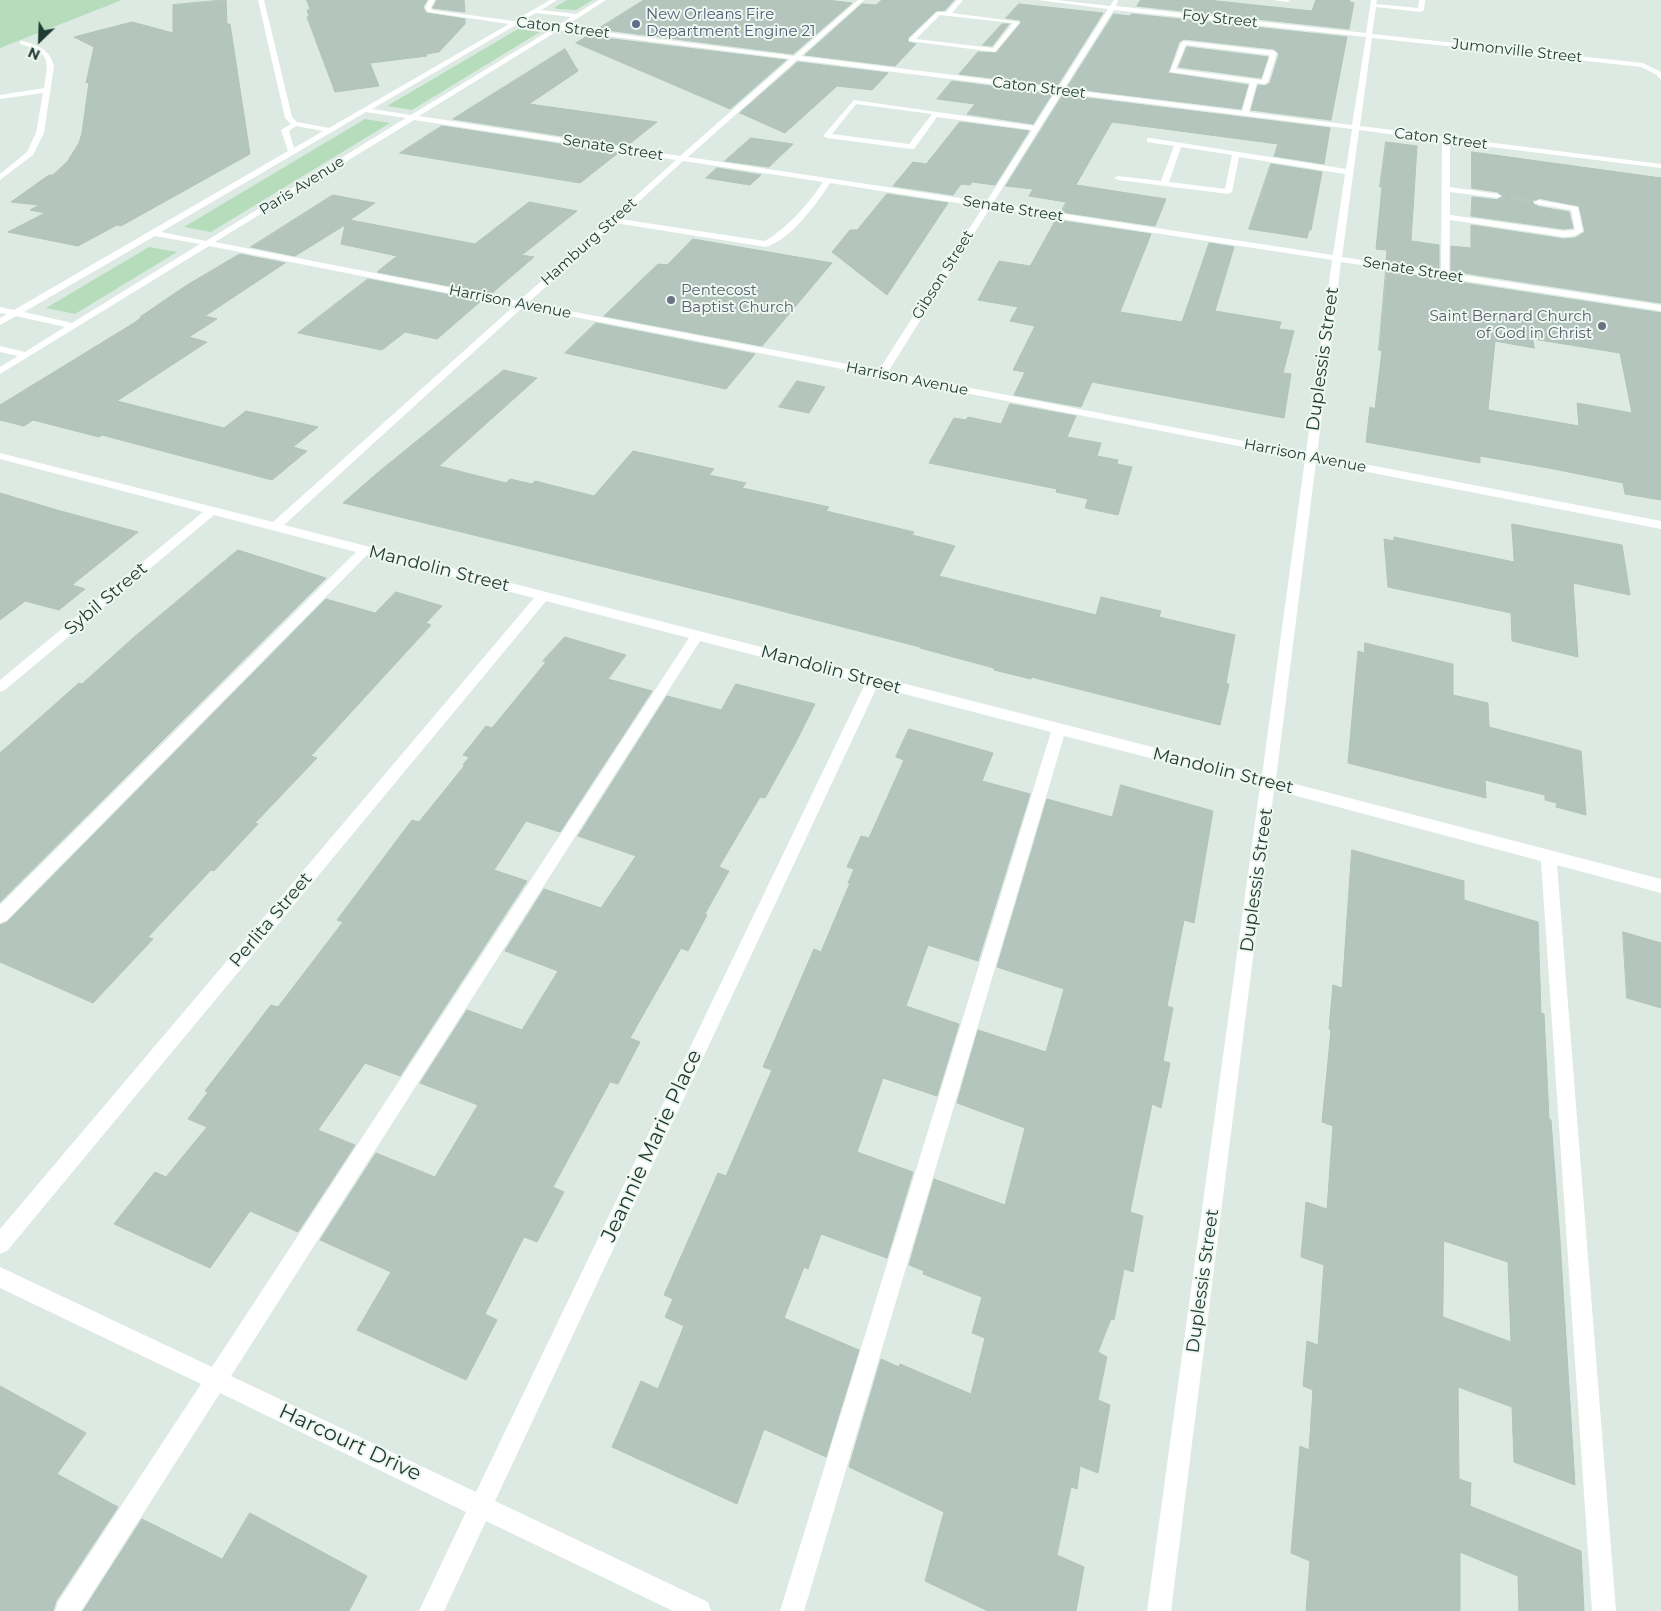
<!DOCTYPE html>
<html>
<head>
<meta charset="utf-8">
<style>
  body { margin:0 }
  #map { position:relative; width:1661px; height:1611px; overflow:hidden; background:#ddeae3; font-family:Montserrat,sans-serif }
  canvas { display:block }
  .north { position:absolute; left:15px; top:15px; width:50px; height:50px; -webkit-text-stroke:4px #eef7f1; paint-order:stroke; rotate:204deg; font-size:14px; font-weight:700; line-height:20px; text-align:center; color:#1f3a30 }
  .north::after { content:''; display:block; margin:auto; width:18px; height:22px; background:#1f3a30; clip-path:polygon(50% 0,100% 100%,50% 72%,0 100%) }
</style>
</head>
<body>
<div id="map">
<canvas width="1661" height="1611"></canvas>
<div class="north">N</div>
</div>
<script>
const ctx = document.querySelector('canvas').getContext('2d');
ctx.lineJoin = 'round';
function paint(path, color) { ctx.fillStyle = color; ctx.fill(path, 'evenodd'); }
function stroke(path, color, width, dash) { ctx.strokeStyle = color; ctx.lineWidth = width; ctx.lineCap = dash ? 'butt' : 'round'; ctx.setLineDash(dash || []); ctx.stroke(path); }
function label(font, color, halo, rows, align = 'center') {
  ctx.font = font + ' Montserrat,sans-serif'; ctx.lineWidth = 4; ctx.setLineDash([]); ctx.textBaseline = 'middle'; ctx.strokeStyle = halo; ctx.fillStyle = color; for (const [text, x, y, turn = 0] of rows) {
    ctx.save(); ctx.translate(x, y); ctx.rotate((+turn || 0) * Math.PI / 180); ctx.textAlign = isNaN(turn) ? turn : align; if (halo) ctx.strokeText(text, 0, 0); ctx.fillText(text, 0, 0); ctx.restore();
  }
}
const green = new Path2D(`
  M0,0H122L0,48Z
  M567,0H593L576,10L557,9L555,7Z
  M518,29L540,32L412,110L387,106Z
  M365,119L390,123L211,232L184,227Z
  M149,247L177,252L75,314L46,308Z`);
const building = new Path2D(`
  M226,0L227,24H230L250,154L121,226L117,225L78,246L8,232L45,213L30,210L39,205L11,202L49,175H53L67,162L79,143L82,133L89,82L86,83L94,47L74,37L132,22L173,33V5Z
  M307,0H427L423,7L426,13L465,19V24L439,52L426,54L427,56L370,63L379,86L335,92L307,17L309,16L307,10H310Z
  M437,0H464L465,12L433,8Z
  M644,0H827L852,3L793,54L598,29Z
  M882,0H954L945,10L936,11L908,38V42L916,44L895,66L805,55L862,4L876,5Z
  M1141,0H1207L1312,11L1316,0H1350L1349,2L1354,3L1349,29L1137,6Z
  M1019,4L1103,13L1057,86L959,74L978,52L996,53L1021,23L1020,20L1006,18Z
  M1114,14L1129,16L1132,14L1347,37L1331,120L1251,110L1258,85L1265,86L1270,83L1279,54L1274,49L1184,39L1179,42L1168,73L1248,85L1241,109L1067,88Z
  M1002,24H1009L992,46L983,45Z
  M588,36L786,60L730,109L576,43Z
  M1187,47L1268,57L1261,78L1179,67Z
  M565,49L578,71L529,104L657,122L627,146L453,119Z
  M798,62L888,73L872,90L837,86L785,133L740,113Z
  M952,81L1052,94L1033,124L967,114L975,104L937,99Z
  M1063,95L1330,128L1324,164L1274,156L1278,144L1112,122L1066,202L1029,196L1033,189L1006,186Z
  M960,122L1029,131L995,185L972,182L970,185L961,184L953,195L893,186L913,162L926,164Z
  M442,126L618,153L580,183L400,153Z
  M751,138L793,144L769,167L725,161Z
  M1386,142L1417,146L1411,241L1439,245V270L1386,262L1387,250L1376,249L1382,187H1380Z
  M1472,152L1661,178V303L1451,271V246L1471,248V225L1564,239L1575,238L1585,232L1579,206L1538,198L1532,201L1535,206L1569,212L1573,228L1564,229L1471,216L1472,197L1498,200L1504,197L1498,192L1472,188Z
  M1271,164L1322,172L1311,230H1309L1307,238L1249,229Z
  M717,168L761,175L750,185L706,178Z
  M1076,185L1140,195L1166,199L1155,226L1061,212Z
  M887,194L948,203L887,295L832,252L850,230H857Z
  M333,195L375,203L350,220L475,244L529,202L577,211L522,255L534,257L491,294L377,272L397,256L341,244L345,225L295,256L251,247Z
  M1056,220L1151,234L1120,312L1182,322L1209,243L1234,247L1215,311L1281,322L1279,329L1294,331L1283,373L1291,374L1284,418L1092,382L1081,407L1014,395L1025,372L1013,370L1035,326L1010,321L1018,307L978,300L999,261L1030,266Z
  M693,239L832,263L762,346L604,316L658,264L667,265Z
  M240,254L285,263L205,316L217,319L189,337L207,342L117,401L224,428L246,411L318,427L293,447L307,451L272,480L102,435L99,437L33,420L24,426L0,420V405L134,323L142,317H140L187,285Z
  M1386,271L1661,313V500L1625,494L1623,483L1554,469L1480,456V463L1366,442L1370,407L1375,409L1382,351L1379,350ZM1533,339L1620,353L1632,413L1577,403L1579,426L1488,410L1495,341L1534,348Z
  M368,279L481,301L437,339L405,332L382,350L298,333Z
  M596,323L755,354L726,389L565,353Z
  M504,370L537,378L439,466L506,483L510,479L532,484L535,481L594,496L633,451L714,469L709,475L746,483L742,488L829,507L826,511L914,532L912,535L955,546L939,576L1096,615L1101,597L1161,611L1159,617L1235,635L1226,683L1229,684L1220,725L1031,677V679L994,670V668L920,648V647L743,601L343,503L375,475Z
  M797,381L825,387L809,413L779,407Z
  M1010,404L1076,416L1067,437L1101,443L1097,456L1118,460L1117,464L1132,467L1118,515L1085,508L1088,499L1056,492L1057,489L929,463L954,418L966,420L968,417L1001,424Z
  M0,493L57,510L138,532L72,585L85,589L59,610L25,601L0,620Z
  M1512,524L1622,545L1630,595L1573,583L1578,657L1512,641L1511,613L1388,587L1384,539L1394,541V537L1514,562Z
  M238,550L326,578L0,902V753L79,683L82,684L133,638Z
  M396,592L442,606L426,623L431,625L311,756L317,758L255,823L258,824L214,871L211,870L148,937L153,939L93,1003L0,962V925L7,922L326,599L375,613Z
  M565,637L626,655L608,679L652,691L560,832L526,821L494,870L527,881L400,1076L365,1063L318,1130L355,1145L298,1232L250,1211L210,1268L114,1224L155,1172L166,1177L207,1127L188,1119L208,1092L205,1091L271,1005L278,1007L343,922L337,920L412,820L419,822L465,765H463L469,757L463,755L486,726L492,728L546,662L543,661Z
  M1365,643L1453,664V695L1488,703L1489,727L1581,751L1586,815L1556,807L1557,803L1545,800V795L1485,780L1486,798L1348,763L1358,651L1364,653Z
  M736,684L815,704L795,744L765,798L760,797L719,867L729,871L705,914L707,915L688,951L681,948L630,1038L640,1042L618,1084L610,1082L553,1187L564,1192L537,1242L524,1237L485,1314L497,1320L466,1380L357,1330L391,1272L320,1240L376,1153L435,1177L478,1105L420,1083L467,1010L522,1030L558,971L505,951L544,889L601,908L636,856L578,836L667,696L721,710Z
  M909,729L993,753L982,781L1030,794L978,961L928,945L906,1006L959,1024L937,1096L883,1078L857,1152L913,1172L887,1258L821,1234L808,1269L804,1267L784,1318L859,1350L826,1457L764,1429L737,1504L612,1447L641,1381L658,1389L684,1326L665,1317L673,1299L664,1295L718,1173L726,1176L772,1070L763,1067L814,949L821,952L850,883H848L854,869L847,867L861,836L869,838L904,760L896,757Z
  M1121,785L1213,811L1194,923L1184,920L1167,1006L1173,1008L1163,1061L1170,1063L1161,1108L1152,1104L1130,1212L1143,1216L1133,1272L1124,1269L1114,1320L1111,1319L1098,1352L1107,1357L1098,1400L1110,1405L1098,1473L1080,1466L1077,1489L1071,1487L1057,1555L1084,1567L1076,1611H988L925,1581L944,1512L849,1467L881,1359L899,1367L900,1364L971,1394L985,1338L972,1333L982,1297L923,1274L924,1271L909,1265L934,1179L1005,1205L1025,1128L957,1103L978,1030L1046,1052L1064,989L997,967L1047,799L1112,817Z
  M1352,850L1464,881V900L1538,922L1541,1013L1544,1014L1549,1119L1551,1120L1560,1240L1575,1485L1514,1462L1512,1407L1458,1387L1459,1479L1471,1483L1470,1506L1581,1551L1584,1611H1519L1518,1576L1460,1552V1611H1306L1310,1561L1291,1553L1300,1446L1309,1450L1313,1390L1303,1386L1307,1341L1318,1345L1324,1265L1301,1257L1306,1202L1327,1209L1333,1126L1322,1122L1331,1030L1329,1029L1333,985L1342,988ZM1444,1241L1508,1262L1511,1342L1443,1317Z
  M1623,932L1661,943V1008L1627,998Z
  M0,1386L86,1433L57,1474L118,1507L56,1601L53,1611H0Z
  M250,1513L367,1576L349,1611H83L142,1519L222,1559Z`);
const minorTunnel = new Path2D(`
  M1498,196L1538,202`);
const minor = new Path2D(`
  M258,0H264L292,117L297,122L329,128L509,24L428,12L425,8L429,0H435L431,8L432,10L514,21L550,0H557L541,10L576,14L599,0H606L564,27L794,56L858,0H864L801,56L1058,88L1108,9L1038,0H1057L1110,6L1114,0H1118L1116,6L1366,33L1371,0H1377L1376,4L1418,8L1419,0H1425L1424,10L1421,12L1376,7L1372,34L1643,63L1661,72V80L1657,75L1641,67L1372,38L1360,126L1661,164V168L1450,142V187L1498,194L1502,196L1498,198L1450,192V215L1564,231L1575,230L1571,210L1535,204L1534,202L1538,200L1578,207L1583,231L1574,236L1564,237L1450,220L1449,273L1661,305V311L1341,262L1317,455L1661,521V529L1316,462L1276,779L1661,879V893L1557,865L1616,1611H1592L1541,861L1274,790L1171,1611H1147L1260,786L1064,736L804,1611H780L1051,732L877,687L495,1501L708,1602L711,1611H673L486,1521L444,1611H419L466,1512L220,1393L81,1611H55L58,1602L201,1384L0,1288V1267L212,1367L689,638L546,601L7,1251L0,1254V1229L534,598L367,555L6,921L0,923V905L356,552L214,515L5,690L0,692V680L203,512L0,459V453L273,522L514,306L209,246L0,374V367L18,356L0,352V346L25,352L65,327L16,316L0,325V318L7,314L0,313V307L14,310L288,151L281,130L291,124L285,118ZM1114,10L1366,37L1352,125L1249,112L1257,83L1265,84L1268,82L1277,53L1274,51L1184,41L1181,43L1170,72L1250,83L1242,111L1064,89ZM536,13L571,17L557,26L521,21ZM516,25L552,29L411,115L372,109ZM559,30L790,59L680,156L419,116ZM1186,45L1270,55L1262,80L1176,69ZM797,60L1055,92L1034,126L854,100L823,136L827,138L911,149H914L937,117L1032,130L986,202L688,157ZM1062,93L1352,129L1346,169L1150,138H1147V142L1174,146L1161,181L1118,176L1114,178L1118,180L1228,194L1232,192L1239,157L1345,174L1333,255L993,203ZM856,104L932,114L909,144L832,134ZM366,112L406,118L206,241L161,232ZM414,120L676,160L519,301L215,242ZM296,126L323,131L294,148L289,131ZM1359,130L1442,141L1441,272L1342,257ZM1181,147L1232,155L1225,189L1169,182ZM683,161L823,182C808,205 788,227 765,241L620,219ZM830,183L983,207L879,370L528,303L615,223L766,247C791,239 816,205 830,183ZM990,208L1332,260L1306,453L888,372ZM155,236L200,244L72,323L24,312ZM523,307L1305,459L1262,775L284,525ZM700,641L865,684L476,1492L231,1376Z
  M957,0H963L952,13L1020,22L995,52L909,41V39L937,12H946ZM940,15L948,16L1013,23L993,48L916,39Z
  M1274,0H1290L1287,2Z
  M22,41C37,45 50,49 54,66L44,133L33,155L0,180V174L27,152L36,133L43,93L0,99V95L44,88C49,60 50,52 20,44V42Z`);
const markers = [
  [636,24,5,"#5c6f8a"],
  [671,300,5,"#6b7280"],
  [1602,326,5,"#6b7280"]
];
const farServicenames = [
  ["New Orleans Fire",646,15],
  ["Department Engine 21",646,32]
];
const farStreetnames = [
  ["Foy Street",1220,19,6],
  ["Caton Street",563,28,7],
  ["Jumonville Street",1517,51,6],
  ["Caton Street",1039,88,7],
  ["Caton Street",1441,139,7],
  ["Senate Street",613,148,9],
  ["Paris Avenue",302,186,-32],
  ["Senate Street",1013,209,9],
  ["Hamburg Street",589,242,-42],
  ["Senate Street",1413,270,9],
  ["Gibson Street",943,275,-58],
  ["Harrison Avenue",510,302,11],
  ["Harrison Avenue",907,379,11],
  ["Harrison Avenue",1305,456,11]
];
const farWorshipnames = [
  ["Pentecost",681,291],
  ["Baptist Church",681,308],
  ["Saint Bernard Church",1592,317,"right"],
  ["of God in Christ",1592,334,"right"]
];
const streetNames = [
  ["Duplessis Street",1323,359,-82],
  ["Mandolin Street",439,569,14],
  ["Sybil Street",106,599,-40],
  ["Mandolin Street",831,670,15],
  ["Mandolin Street",1223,771,14],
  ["Duplessis Street",1257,880,-82],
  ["Perlita Street",271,920,-50],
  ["Duplessis Street",1203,1281,-82]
];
const nearStreetnames = [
  ["Jeannie Marie Place",652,1146,-65],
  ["Harcourt Drive",350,1443,25]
];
paint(green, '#b5ddbb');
paint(building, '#b3c5bc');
stroke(building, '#b0c4b9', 1);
stroke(minorTunnel, '#b7c7bf', 8, [8, 4.5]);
paint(minor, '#fff');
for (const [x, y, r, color] of markers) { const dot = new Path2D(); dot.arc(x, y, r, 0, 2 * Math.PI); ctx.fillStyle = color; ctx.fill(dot); stroke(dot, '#eef7f1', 2); }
label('15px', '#4e5e75', '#eef7f1', farServicenames, 'left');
label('15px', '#1f3a30', '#eef7f1', farStreetnames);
label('15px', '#5b616d', '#eef7f1', farWorshipnames, 'left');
label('18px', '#1f3a30', '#eef7f1', streetNames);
label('21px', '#1f3a30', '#eef7f1', nearStreetnames);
</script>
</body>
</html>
